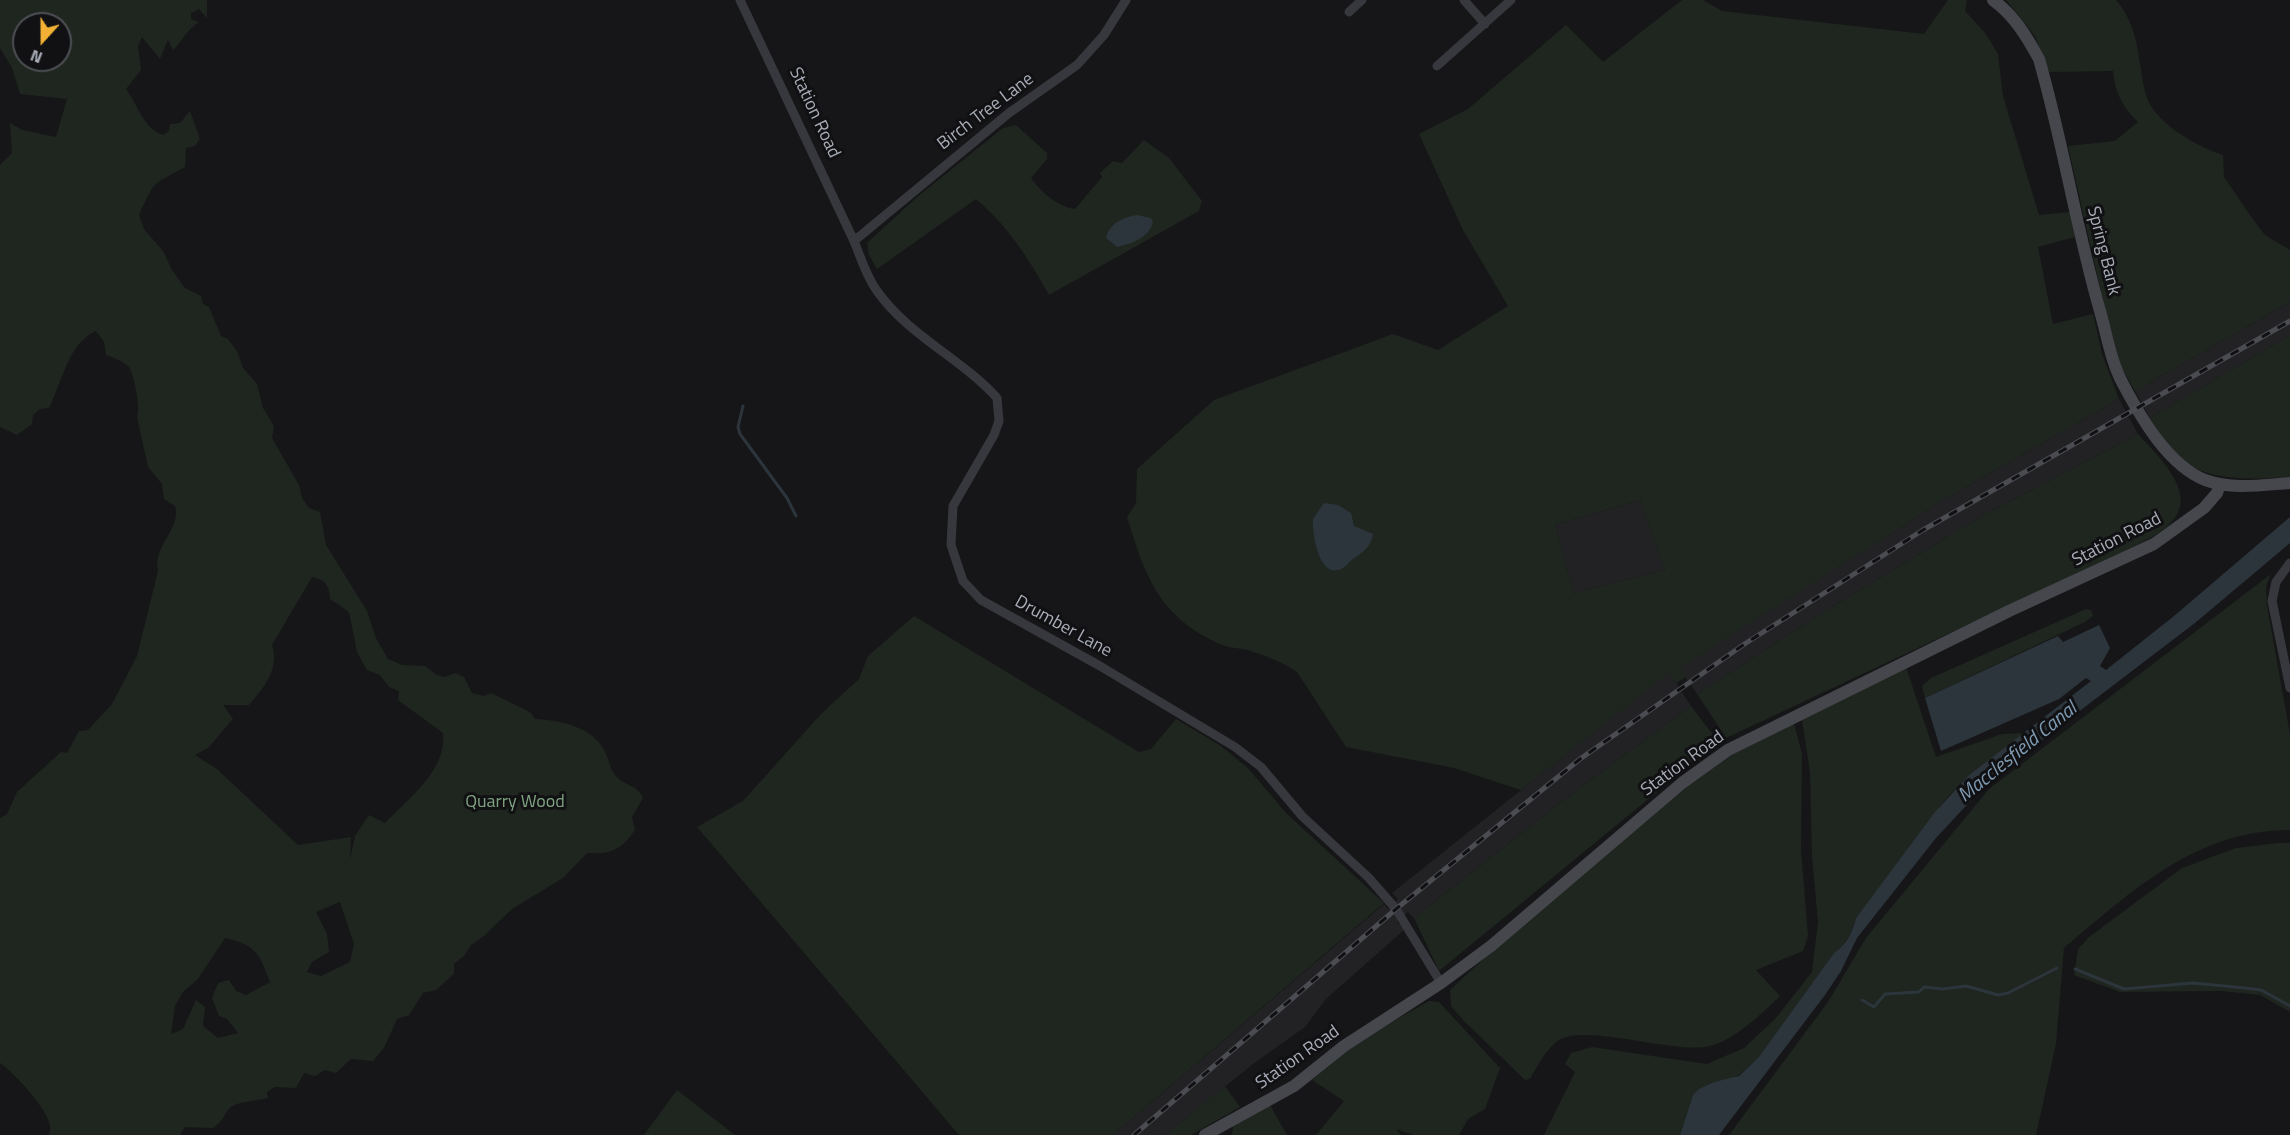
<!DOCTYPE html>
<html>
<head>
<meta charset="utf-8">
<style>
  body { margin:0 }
  #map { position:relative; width:2290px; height:1135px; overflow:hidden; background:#161618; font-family:"Titillium Web",sans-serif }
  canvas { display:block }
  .north { position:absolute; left:12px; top:12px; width:60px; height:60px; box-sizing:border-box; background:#111113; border:2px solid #4d4f55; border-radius:50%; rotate:201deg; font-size:16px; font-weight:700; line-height:24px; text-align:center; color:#a8adb8 }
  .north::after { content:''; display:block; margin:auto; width:21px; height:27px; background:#f2b134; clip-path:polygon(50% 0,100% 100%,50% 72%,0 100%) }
</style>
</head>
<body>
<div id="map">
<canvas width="2290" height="1135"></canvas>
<div class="north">N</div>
</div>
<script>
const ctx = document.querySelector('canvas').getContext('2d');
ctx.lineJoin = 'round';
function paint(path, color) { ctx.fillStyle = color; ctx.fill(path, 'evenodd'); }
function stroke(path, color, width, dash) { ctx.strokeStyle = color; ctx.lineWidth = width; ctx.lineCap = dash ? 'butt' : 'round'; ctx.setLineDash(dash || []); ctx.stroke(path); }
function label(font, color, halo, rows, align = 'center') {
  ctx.font = font + ' "Titillium Web",sans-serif'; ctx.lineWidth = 6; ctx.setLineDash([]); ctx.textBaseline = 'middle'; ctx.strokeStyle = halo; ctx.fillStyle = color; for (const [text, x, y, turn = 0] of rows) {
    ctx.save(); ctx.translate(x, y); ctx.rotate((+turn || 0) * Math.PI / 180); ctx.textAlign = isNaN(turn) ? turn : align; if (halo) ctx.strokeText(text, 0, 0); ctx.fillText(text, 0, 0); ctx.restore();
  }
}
const built = new Path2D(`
  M2290,302V335L2150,418L2135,391Z
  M2119,399L2138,434L1982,516L1827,610L1697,694L1679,668L1945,499Z
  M1640,500L1665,570L1574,593L1555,525Z
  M1669,672L1691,706L1561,802L1414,918L1408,912L1397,921L1404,930L1326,999L1305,1027L1253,1064L1165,1135H1113L1384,904L1388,909L1398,899L1392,893Z`);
const green = new Path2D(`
  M0,0H207V18L199,9L191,13V19L199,22C187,30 183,40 173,50L168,40L160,59L142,37L138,46L141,70L126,89C138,105 143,128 163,135L169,131L170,124L180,123L190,111L200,139L195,146L186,148L185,167C151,186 156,179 139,215L144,229L163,251L172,270L185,288L201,296L203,304L209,307L221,336L228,339L237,351L243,368L257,384L263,408L274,426L272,438L299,485L302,498L309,508L320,512L326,545L367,611L376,638L388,659L402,665L425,666L437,675L445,677L455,673L464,677L472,693L484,696L491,693L530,712L535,719C560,720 592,727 604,750C610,760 609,771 619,779C628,786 638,786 643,798L632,817L635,830C622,849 611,855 587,853L563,878L512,909L485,935L471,945L464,956L454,964V974L436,990L423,993L409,1015L397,1019L384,1048L373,1061L351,1059L336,1073L325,1070L315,1076L304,1073L296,1088L275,1087L267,1092L268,1098C258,1101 236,1101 229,1109C223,1116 224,1120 213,1128L185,1127L180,1135H49C49,1132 51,1129 50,1126C48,1109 13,1072 0,1063V818L7,814L17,792L61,752L67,753L79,731L88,730L112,704L137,656L158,571C152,546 182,529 175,506L164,499L162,484L148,467L137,417C141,410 134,372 128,366C124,362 112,357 106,355L104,342L96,331C68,343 62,383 49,408L40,409L33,415L32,424L17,435L0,427V165L12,153L10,123L22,130L56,137L67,99L20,94L12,68L0,48ZM24,24H60V60H24ZM312,577C326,580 329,585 330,599L349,612L357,652L367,670L380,675L389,687L399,691L398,700L443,733C447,770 409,798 385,823L369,815L355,836L350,859L351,837L298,845L217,769L195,755L208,748L233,719L223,705H249C264,688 280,668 272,645ZM340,902L354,944L350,962L321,976L307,972L312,962L329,952L327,934L316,912ZM225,938C256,945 259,953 270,982L246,995L236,991L229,980L218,983L212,998L219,1016L227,1019L238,1033L218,1038L203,1026L205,1007L196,1000L183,1029L171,1034L175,1006L183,992L198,979Z
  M1682,0H1703L1722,11L1924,34L1948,0H1967L1965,11L1986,34L1998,54L2003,96L2039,215L2070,212L2075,237L2038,247L2053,324L2093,314L2102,354L2119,399L1945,499L1680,668L1686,677L1676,683L1669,673L1521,790L1454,768L1346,747L1297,672C1283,662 1264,655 1247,650C1239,648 1228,648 1220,644C1159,617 1145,576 1127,517L1136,503L1137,469L1214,400L1393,334L1438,350L1508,306L1463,230L1419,134L1468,109L1566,25L1603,62ZM1640,500L1665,570L1574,593L1555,525Z
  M2006,0H2116C2139,26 2138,60 2145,92C2152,122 2196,146 2223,155L2224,177L2252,218L2265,235L2290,250V302L2135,391L2121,367L2103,301L2068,146L2115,141L2138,122C2122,107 2115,92 2113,71L2049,72L2035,36Z
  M1016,125L1047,153V159L1031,178C1041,192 1058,207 1075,209L1102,177L1100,173L1113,161L1122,163L1144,140L1169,158L1202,201L1199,211L1049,295C1029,259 1008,226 976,199L877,269L869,255L867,243L917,197L1003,128Z
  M2290,335V477C2229,481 2179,482 2150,418Z
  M2138,434C2154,452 2195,489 2176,516C2167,531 2146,540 2131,548L1726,738L1697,694L1827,610L1982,516Z
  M2271,574L2266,586L2267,606L2290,734V830C2196,830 2132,891 2064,948L2056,1044L2036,1135H1729L1828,1002L1866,938L1989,789Z
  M2086,609L2091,610L2093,616L2085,622L1925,698L1922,686L1931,678Z
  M914,616L1139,752L1151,749L1176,719L1221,746L1248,768L1286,813L1384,903L1113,1135H959L697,827L743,801L821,714L859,679L868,656Z
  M1906,667L1936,757L2002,734L2024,733L1969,775L1945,800L1856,918C1851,933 1847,944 1834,953L1758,1058L1739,1075L1728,1081L1714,1082L1693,1095L1680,1135H1544L1575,1072L1565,1064L1571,1053L1592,1047L1707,1064L1744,1048L1776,1018L1812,972L1818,922L1812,856L1810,772L1802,720Z
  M1691,706L1717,740L1697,759L1439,971L1414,918L1561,802Z
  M1794,723L1802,754L1801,850L1808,936L1803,951L1756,970L1780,996C1763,1013 1733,1041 1710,1046C1672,1055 1582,1021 1556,1042C1545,1051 1537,1067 1530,1079L1525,1080L1464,1021L1451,1006L1450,990L1518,927L1678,793L1732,755Z
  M2278,843H2290V1012L2260,995L2221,991L2120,992L2074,975L2078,949L2089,937L2182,868L2236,848Z
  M1429,1001L1439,1002L1500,1068L1485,1109L1468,1119L1459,1135H1413L1396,1129L1401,1135H1316L1344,1101L1312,1080L1355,1043Z
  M1225,1086L1240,1107L1191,1135H1165Z
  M677,1090L735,1135H644Z
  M1270,1105L1287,1135H1232L1233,1126Z`);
const water = new Path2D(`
  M1137,215L1151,218L1153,222C1150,237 1131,244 1117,247L1106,238C1109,224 1123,217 1137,215Z
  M1324,503L1338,505L1351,513L1354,526L1373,534C1371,547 1363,552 1353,559C1348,563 1344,569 1338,570C1318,575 1312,532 1313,519Z
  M2290,517V543L2195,623L2010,764L1976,795L1936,838L1857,938L1841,971L1825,995L1719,1135H1680L1693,1095L1699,1089L1714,1082L1739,1076L1758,1058L1834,953C1847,944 1852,933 1856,918L1935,812L1969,775L2091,681L2086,678L2059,699L1941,751L1925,698L2058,636L2063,642L2099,625L2110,648L2100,666L2106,670L2174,616Z`);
const stream = new Path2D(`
  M743,406L738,427L740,434L787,498L796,516
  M2075,969L2124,989L2193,983L2245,988L2261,990L2290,1006
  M1862,1000L1874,1007L1885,994L1919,992L1924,987L1943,989L1966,986L1998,995L2008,993L2057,968`);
const street = new Path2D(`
  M740,0L854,241C861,258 866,276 877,291C908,335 962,359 997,398L999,421L994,435L953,506L951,545L963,581L981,600L1100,666L1235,747L1261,767L1302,816L1369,878L1396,909L1441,983
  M1464,0L1485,24
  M1349,12L1362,0
  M1437,66L1511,0
  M854,241L1009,113L1077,65L1104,35L1126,0
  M2290,563L2276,582L2272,601L2290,688`);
const secondary = new Path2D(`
  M1993,0C2014,15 2027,37 2039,59C2063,142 2076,228 2100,311C2107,335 2111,362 2123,384C2141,418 2168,465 2205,480C2232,490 2262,485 2290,483
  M1205,1135L1294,1086L1344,1046L1441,983L1491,946L1682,783L1728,750L2009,611L2154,544L2204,508L2217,493L2220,484`);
const rail = new Path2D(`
  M1134,1135L1396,909L1580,759L1746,643L1923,530L2290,321`);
const streetNames = [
  ["Birch Tree Lane",986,112,-37],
  ["Station Road",814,113,65],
  ["Spring Bank",2103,251,76],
  ["Station Road",2117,540,-27],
  ["Drumber Lane",1063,627,29],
  ["Station Road",1683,764,-36],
  ["Station Road",1298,1058,-35]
];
const parkNames = [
  ["Quarry Wood",515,803]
];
const waterNames = [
  ["Macclesfield Canal",2018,753,-39]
];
paint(built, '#222225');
paint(green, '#1e261f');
paint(water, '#2c353c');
stroke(stream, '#2c353c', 3);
stroke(street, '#37383d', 9);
stroke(secondary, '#45474d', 12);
stroke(rail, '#4a4c52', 5);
stroke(rail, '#111113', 3, [9]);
label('18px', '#a8adb8', '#111113', streetNames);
label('18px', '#7fa381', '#111113', parkNames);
label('italic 20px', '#7f9bb3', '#111113', waterNames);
</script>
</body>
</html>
